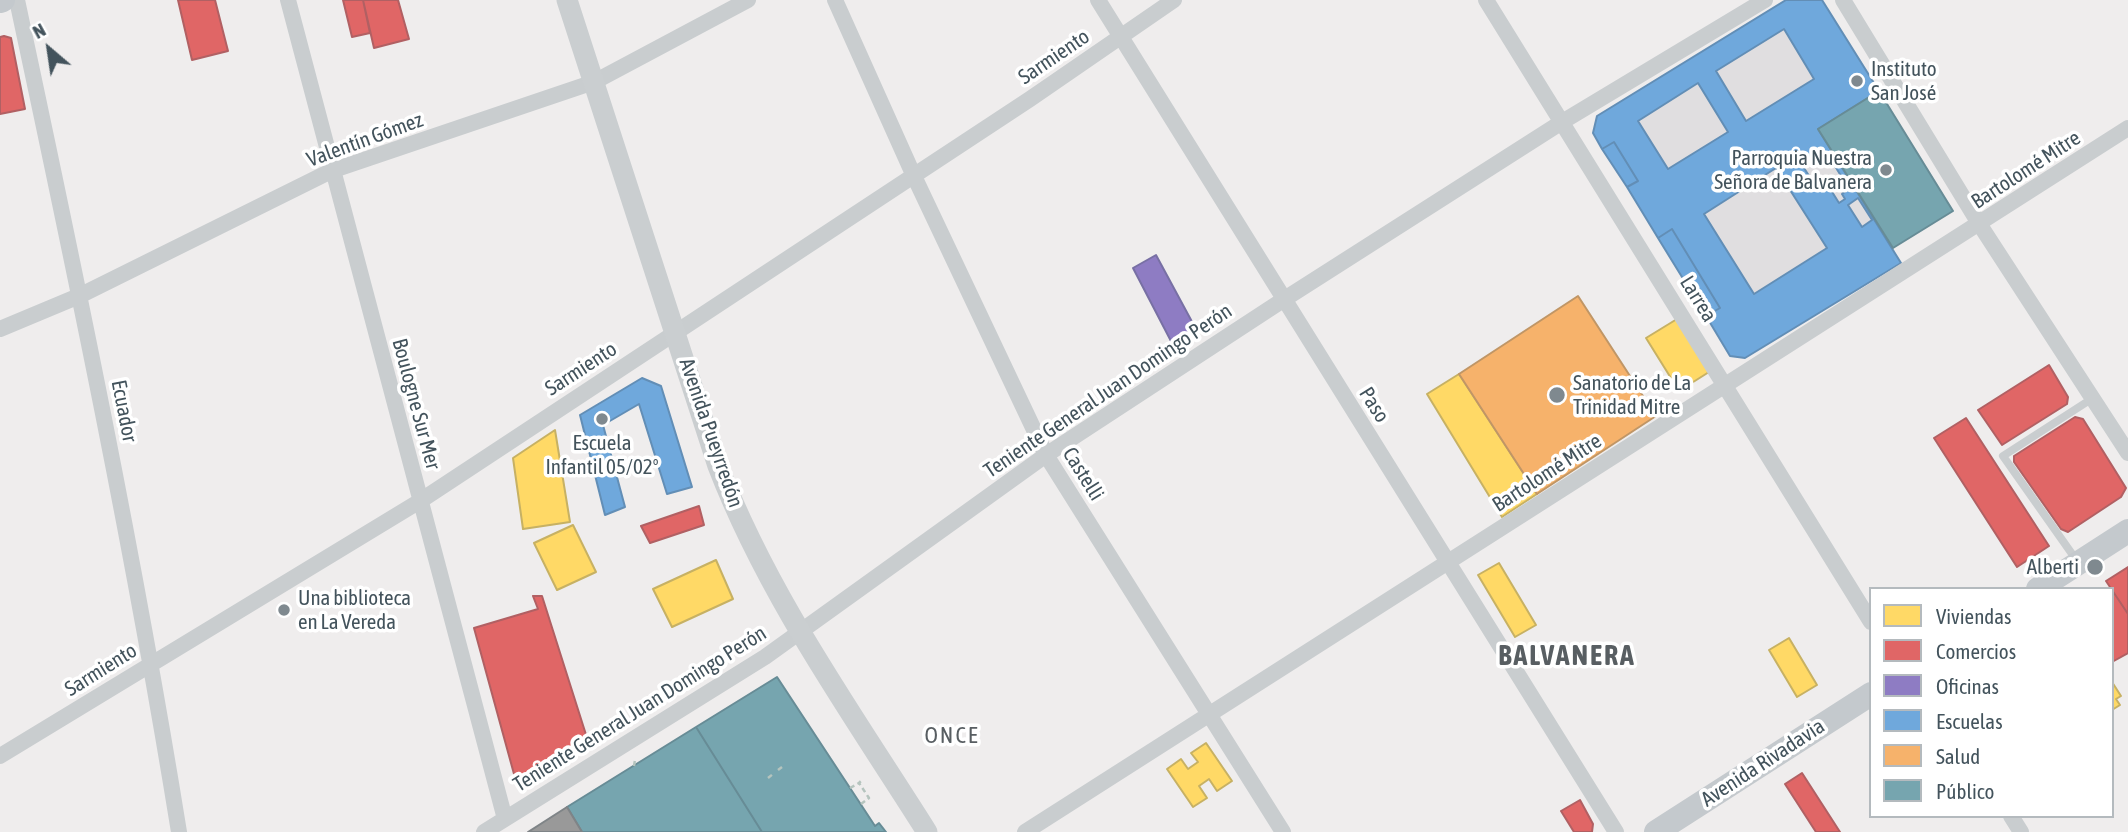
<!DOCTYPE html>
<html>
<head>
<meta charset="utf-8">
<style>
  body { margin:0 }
  #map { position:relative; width:2128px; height:832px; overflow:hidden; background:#efeded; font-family:"Asap Condensed",sans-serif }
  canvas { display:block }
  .legend { position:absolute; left:1869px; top:587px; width:245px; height:231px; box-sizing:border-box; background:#fff; border:2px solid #b4babe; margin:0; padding:9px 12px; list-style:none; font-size:21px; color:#43535c }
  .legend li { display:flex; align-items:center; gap:14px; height:35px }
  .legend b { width:35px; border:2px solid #b4babe }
  .north { position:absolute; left:14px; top:14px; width:70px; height:70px; -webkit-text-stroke:5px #fff; paint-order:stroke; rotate:331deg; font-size:19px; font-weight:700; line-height:28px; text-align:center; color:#43535c }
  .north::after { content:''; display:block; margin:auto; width:24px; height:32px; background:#43535c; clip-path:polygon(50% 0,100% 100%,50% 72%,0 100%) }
</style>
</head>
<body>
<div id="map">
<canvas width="2128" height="832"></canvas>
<ul class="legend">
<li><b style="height:19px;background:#ffd966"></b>Viviendas</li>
<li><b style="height:19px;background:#e06666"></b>Comercios</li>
<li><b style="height:19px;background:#8e7cc3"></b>Oficinas</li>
<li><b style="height:19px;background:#6fa8dc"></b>Escuelas</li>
<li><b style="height:19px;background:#f6b26b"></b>Salud</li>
<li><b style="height:19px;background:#76a5af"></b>Público</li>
</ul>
<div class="north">N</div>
</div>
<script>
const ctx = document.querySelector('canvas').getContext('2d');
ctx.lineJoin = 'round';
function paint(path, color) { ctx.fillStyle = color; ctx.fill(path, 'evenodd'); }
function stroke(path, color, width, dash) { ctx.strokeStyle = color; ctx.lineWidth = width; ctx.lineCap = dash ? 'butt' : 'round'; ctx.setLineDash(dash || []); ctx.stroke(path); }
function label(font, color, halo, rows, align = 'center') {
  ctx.font = font + ' "Asap Condensed",sans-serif'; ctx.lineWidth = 7; ctx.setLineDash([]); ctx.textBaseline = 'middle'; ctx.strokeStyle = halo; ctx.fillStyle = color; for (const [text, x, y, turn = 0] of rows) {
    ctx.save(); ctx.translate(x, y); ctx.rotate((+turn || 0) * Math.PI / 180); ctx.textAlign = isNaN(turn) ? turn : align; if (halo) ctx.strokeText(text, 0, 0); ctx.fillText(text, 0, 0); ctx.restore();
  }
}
const education = new Path2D(`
  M1786,0H1822L1879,91L1819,129L1901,263L1745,358L1730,356L1706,316L1719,308L1671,230L1658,238L1627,187L1637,181L1602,149L1593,134L1597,116Z`);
const homes = new Path2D(`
  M1677,319L1709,372L1679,391L1646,338Z
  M1459,374L1537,494L1502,517L1427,394Z
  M555,430L570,522L523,529L513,458Z
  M573,525L596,572L557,590L534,543Z
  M716,560L733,599L672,627L653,589Z
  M1499,563L1536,625L1515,637L1478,575Z
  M1789,638L1817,685L1797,697L1769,650Z
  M2112,682L2121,696L2116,699L2120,705L2112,710Z
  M1206,743L1232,781L1217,791L1209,779L1199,786L1207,798L1193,807L1167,769L1181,759L1188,769L1198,762L1191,753Z`);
const shops = new Path2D(`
  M178,0H215L228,51L192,60Z
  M343,0H363L370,33L352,37Z
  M363,0H398L409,39L374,48Z
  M4,36L11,38L25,109L0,114V37Z
  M2049,365L2068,397L2067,404L2002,445L1978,410Z
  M2075,417L2083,419L2126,488L2121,497L2068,532L2061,529L2014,462V456Z
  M1966,418L2049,546L2017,567L1934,438Z
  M699,506L704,525L650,543L641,526Z
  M2128,567V614L2106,581Z
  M2112,590L2128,614V653L2112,662Z
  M533,596H542L588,741L527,779L514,774L474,628L538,609Z
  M1802,773L1840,832H1816L1785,784Z
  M1580,800L1593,824L1592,832H1574L1561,811Z`);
const offices = new Path2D(`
  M1156,255L1197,331L1173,345L1133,268Z`);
const schools = new Path2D(`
  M1786,0H1822L1879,91L1818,129L1901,263L1745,358L1730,356L1706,316L1720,308L1672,229L1658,238L1627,187L1638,181L1614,142L1602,149L1593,133L1597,116ZM1784,29L1814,79L1746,121L1716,71ZM1698,83L1728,132L1668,169L1638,121ZM1827,153L1849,189L1842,194L1845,199L1839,203L1824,179L1815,185L1804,168ZM1776,168L1827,248L1754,294L1704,214ZM1858,198L1872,220L1862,227L1848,205Z
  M1614,142L1638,181L1627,187L1602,149Z
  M1672,229L1720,308L1706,316L1658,238Z
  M642,378L661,386L692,487L667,494L639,404L603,425L625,507L605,515L580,415Z`);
const health = new Path2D(`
  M1578,296L1656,416L1537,494L1459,374Z`);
const public = new Path2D(`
  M1879,91L1953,211L1893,248L1818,129Z
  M777,677L875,826L879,823L886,832H762L696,727Z
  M696,727L762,832H582L567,807Z`);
const industry = new Path2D(`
  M567,807L582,832H528Z`);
const path = new Path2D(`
  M634,766L635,760
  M778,770L782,767
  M768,778L773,774
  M850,788L859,783
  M861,804L869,798L859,783L863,779`);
const lane = new Path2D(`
  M2077,561L2003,456L2093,398`);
const street = new Path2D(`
  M17,0C76,276 134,553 179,832
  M288,0L505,819
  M835,0L913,174L1046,455L1283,832
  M1098,0L1616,832
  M1486,0L1871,622
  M1843,0L1980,225L2128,453
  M0,329L79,296L331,171L594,82L748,0
  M0,756L420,501L1030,99L1174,0
  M2011,816L2021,832
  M484,832L765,657L1046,455L1283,300L1562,122L1765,0
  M1025,832L2128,128`);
const secondary = new Path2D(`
  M567,0L718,466C769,598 852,713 927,832`);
const primary = new Path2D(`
  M0,1L3,0
  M2038,589L2128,531
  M1656,832L1871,694`);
const markers = [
  [1857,81,7,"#7f898f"],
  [1886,170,7,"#7f898f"],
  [1557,395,9,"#7f898f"],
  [602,419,7,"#7f898f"],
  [2095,567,9,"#7f898f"],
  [284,610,7,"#7f898f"]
];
const streetNames = [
  ["Sarmiento",1054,57,-34],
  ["Valentín Gómez",365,140,-20],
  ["Bartolomé Mitre",2026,170,-33],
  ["Larrea",1698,299,58],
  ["Sarmiento",581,369,-33],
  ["Teniente General Juan Domingo Perón",1108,391,-34],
  ["Boulogne Sur Mer",416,404,75],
  ["Paso",1374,405,58],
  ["Ecuador",124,411,79],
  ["Avenida Pueyrredón",711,433,71],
  ["Bartolomé Mitre",1547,473,-33],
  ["Castelli",1083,474,58],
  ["Sarmiento",101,670,-32],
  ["Teniente General Juan Domingo Perón",640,709,-32],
  ["Avenida Rivadavia",1763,763,-33]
];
const poiNames = [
  ["Instituto",1871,69],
  ["San José",1871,93],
  ["Parroquia Nuestra",1872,158,"right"],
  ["Señora de Balvanera",1872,182,"right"],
  ["Sanatorio de La",1573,383],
  ["Trinidad Mitre",1573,407],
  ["Escuela",602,443,"center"],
  ["Infantil 05/02°",602,467,"center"],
  ["Alberti",2079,567,"right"],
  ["Una biblioteca",298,598],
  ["en La Vereda",298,622]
];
const neighbourhoodNames = [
  ["ONCE",952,736]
];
const districtNames = [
  ["BALVANERA",1567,656]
];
paint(education, '#e0dee0');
paint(homes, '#ffd966');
stroke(homes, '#c7b163', 2);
paint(shops, '#e06666');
stroke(shops, '#b16063', 2);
paint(offices, '#8e7cc3');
stroke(offices, '#7870a4', 2);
paint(schools, '#6fa8dc');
stroke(schools, '#628eb6', 2);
paint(health, '#f6b26b');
stroke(health, '#c09666', 2);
paint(public, '#76a5af');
stroke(public, '#678c96', 2);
paint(industry, '#999');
stroke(industry, '#7f8487', 2);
stroke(path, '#b5c4be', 2.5, [5, 3.5]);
stroke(lane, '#c9cdcf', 8);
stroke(street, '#c9cdcf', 16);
stroke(secondary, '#caced0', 21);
stroke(primary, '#c4c9cd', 24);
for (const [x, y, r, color] of markers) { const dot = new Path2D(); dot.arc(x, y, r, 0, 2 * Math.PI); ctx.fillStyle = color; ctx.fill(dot); stroke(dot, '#fff', 2.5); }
label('21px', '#43535c', '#fff', streetNames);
label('21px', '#43535c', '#fff', poiNames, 'left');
ctx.letterSpacing = '2px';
label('23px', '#585e62', '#fff', neighbourhoodNames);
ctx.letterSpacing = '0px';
ctx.letterSpacing = '2px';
label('bold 28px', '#585e62', '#fff', districtNames);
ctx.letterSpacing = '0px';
</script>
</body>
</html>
